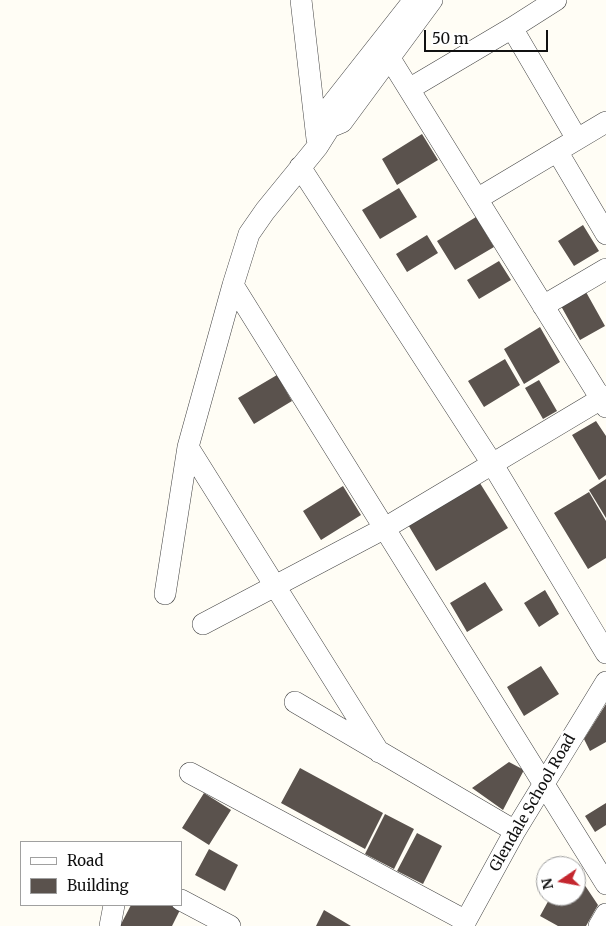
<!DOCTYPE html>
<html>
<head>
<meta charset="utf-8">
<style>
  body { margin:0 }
  #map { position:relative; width:606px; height:926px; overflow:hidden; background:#fffdf5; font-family:Merriweather,serif }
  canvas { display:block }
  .legend { position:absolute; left:20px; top:841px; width:162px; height:65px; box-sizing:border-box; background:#fff; border:1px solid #a0a0a0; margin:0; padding:6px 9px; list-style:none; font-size:15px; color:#111 }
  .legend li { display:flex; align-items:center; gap:10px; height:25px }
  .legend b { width:25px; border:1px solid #a0a0a0 }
  .north { position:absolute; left:536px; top:856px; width:50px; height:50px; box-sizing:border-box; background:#fff; border:1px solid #a0a0a0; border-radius:50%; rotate:258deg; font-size:14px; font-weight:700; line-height:20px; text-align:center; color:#111 }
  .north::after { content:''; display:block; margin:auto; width:18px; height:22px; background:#c4262e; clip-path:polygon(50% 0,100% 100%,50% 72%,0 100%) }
  .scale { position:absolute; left:424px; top:30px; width:124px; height:22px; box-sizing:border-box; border:2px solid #111; border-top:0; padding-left:6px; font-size:15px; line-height:18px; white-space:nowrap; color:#111; -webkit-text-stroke:4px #fff; paint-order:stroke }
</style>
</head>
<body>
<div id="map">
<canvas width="606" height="926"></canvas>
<ul class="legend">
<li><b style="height:6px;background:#fff"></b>Road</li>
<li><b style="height:14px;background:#5a524d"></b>Building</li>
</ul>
<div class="north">N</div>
<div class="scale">50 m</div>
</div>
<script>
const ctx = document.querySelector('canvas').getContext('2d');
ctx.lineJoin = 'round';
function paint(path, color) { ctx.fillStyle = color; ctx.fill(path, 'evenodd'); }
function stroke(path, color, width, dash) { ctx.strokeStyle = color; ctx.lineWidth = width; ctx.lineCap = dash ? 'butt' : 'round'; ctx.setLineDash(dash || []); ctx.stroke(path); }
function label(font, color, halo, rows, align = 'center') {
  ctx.font = font + ' Merriweather,serif'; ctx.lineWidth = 5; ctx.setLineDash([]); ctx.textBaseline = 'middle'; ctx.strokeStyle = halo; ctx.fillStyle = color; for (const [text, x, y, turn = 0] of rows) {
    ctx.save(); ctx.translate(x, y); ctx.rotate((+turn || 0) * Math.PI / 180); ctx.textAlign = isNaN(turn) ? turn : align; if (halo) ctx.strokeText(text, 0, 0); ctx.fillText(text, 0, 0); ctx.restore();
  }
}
const building = new Path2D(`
  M422,134L438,160L397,185L382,159Z
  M399,188L417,217L380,239L362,210Z
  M476,217L494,247L455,270L437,241Z
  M583,225L599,251L574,266L558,241Z
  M427,235L438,253L407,272L396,254Z
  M499,261L511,280L479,299L467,280Z
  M586,292L605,326L580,340L561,306Z
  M540,327L560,362L524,384L504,349Z
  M505,359L520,385L484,407L468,381Z
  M277,375L292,401L254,424L238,398Z
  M539,380L557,411L543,419L525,388Z
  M596,421L606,436V475L599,480L572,435Z
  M606,479V518L589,490Z
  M478,480L508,528L436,571L407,523Z
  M343,486L361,515L321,540L303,511Z
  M589,492L606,521V558L588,569L554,513Z
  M485,582L503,610L467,632L450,603Z
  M545,590L559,614L539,627L524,603Z
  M541,666L559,694L524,716L507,687Z
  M606,704V742L590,751L584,739Z
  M509,762L524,770L503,810L472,788Z
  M300,768L383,813L365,849L281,803Z
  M204,793L231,810L209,845L182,828Z
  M606,803V825L595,832L585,816Z
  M385,814L414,829L394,869L365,854Z
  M417,833L442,846L423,884L397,871Z
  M209,849L238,865L225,891L195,875Z
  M576,872L598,905L586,926H558L540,916L551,896H576Z
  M131,905H176L181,908L172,926H120Z
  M324,910L351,926H316Z`);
const minor = new Path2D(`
  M301,0L317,139
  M414,0L329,108L330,127L342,122L432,0
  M512,28L577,139
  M389,57L606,407
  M409,89L512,28L556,0
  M557,151L606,234
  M300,167L493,465L606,653
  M477,199L606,122
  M233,285L606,884
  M543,306L606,269
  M188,447L379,752
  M165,594L188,447L233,285L249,234L265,211L318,146L330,127
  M203,624L385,528L606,396
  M295,702L515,831
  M190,773L466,921
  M181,900L230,926
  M110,926L114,905
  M463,926L515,831L606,682
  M599,926L606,914`);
const streetNames = [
  ["Glendale School Road",533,803,-60]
];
paint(building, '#5a524d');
stroke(minor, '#444', 22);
stroke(minor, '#fff', 21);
label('15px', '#111', '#fff', streetNames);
</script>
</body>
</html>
